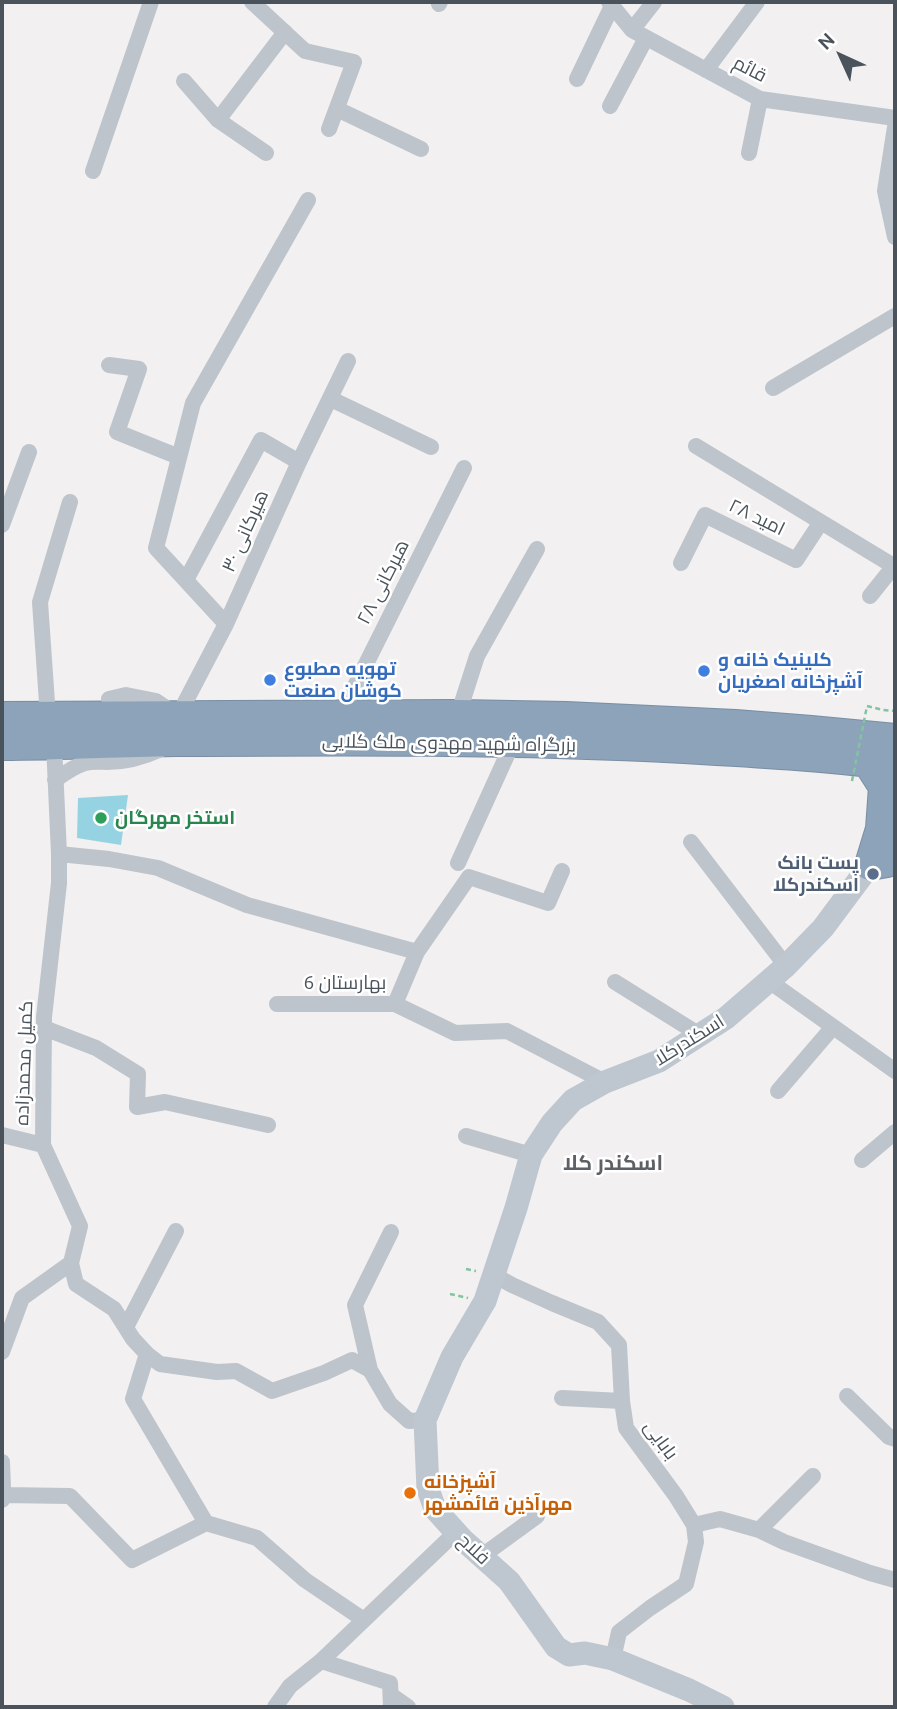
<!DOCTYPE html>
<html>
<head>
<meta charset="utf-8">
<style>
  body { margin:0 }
  #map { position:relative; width:897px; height:1709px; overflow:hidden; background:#f2f0f0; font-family:Ubuntu,sans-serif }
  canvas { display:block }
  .frame { position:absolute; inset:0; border:4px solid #4a535b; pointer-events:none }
  .north { position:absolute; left:806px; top:21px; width:70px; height:70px; -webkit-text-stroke:5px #fff; paint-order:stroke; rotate:315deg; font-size:19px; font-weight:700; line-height:28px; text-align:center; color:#4a535b }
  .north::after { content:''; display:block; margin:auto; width:24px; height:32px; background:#4a535b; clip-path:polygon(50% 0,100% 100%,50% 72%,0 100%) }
</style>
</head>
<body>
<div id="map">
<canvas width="897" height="1709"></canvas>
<div class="frame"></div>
<div class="north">N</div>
</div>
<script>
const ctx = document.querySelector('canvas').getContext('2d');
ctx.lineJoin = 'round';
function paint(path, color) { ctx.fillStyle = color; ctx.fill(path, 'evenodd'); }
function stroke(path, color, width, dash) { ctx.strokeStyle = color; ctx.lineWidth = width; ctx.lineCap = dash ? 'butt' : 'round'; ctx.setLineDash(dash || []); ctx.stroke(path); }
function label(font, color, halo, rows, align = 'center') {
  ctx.font = font + ' Ubuntu,Cairo,sans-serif'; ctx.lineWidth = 5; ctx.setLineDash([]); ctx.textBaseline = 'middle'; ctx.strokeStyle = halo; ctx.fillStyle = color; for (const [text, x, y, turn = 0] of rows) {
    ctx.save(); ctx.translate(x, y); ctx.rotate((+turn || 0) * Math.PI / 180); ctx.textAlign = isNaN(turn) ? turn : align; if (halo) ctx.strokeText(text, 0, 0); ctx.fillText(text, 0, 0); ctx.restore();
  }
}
const water = new Path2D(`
  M128,795L121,845L77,838L78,798Z`);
const path = new Path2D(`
  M867,706L883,710L895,711
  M466,1269L476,1271
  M450,1294L468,1298`);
const street = new Path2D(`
  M252,2L305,51L354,62L329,129
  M609,2L632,30L760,99L895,118
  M439,4L440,2
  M632,30L654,2
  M706,70L757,2
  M577,79L612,6
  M184,81L218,120L266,153
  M610,106L646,38
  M337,109L421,149
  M218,120L285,32
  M895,127L885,191L895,237
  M749,153L760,99
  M93,171L151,2
  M109,365L139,369L117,432L179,457
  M773,388L895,316
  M331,399L431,447
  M696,446L821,522
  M2,525L29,452
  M681,563L705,515L796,560L821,522L895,567
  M186,580L261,440L299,462
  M870,596L894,566
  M226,624L156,548L193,403L308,200
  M109,699L126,695L156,701L178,716L226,624L299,462L348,361
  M458,715L477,656L537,549
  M340,716L464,468
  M48,717L40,602L70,502
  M54,744L59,854V883L44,1017L43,1145L80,1226L71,1263L76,1284L114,1309L133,1339L147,1354L160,1364L217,1372L236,1371L272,1391L324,1373L352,1360L370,1370
  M55,780C65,773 73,767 85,763C93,761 99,762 107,762C125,762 144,757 161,749
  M691,842L786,966
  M59,854L109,859L158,868L247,905L417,952
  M458,863L513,742
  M769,981L895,1071
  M615,982L700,1035
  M277,1004H395L455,1033L507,1031L605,1082
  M395,1004L417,952L469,877L548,903L562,871
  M44,1028L96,1048L138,1074L137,1107L165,1102L268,1125
  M778,1091L833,1027
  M2,1135L43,1145
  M466,1136L531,1155
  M862,1160L895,1132
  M391,1232L355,1305L370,1370L390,1404L409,1421L425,1420
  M494,1275L512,1285L552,1303L598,1322L619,1345L622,1401L626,1428L676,1496L694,1525L696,1542L686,1584L650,1608L619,1632L613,1659
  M126,1327L176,1231
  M2,1352L22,1298L71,1263
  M847,1396L889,1437L895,1439
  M562,1398L622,1401
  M2,1462L3,1487L2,1500
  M2,1495L70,1496L132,1560L206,1523L133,1399L147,1354
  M206,1523L257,1538L305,1580L364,1620
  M694,1525L720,1519L759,1530L784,1542L870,1573L895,1580
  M759,1530L813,1476
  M482,1556L537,1516
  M321,1661L390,1683L391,1707
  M391,1695L408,1707
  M275,1707L290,1686L321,1661L456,1532`);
const secondary = new Path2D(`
  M723,1707L689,1690L613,1659L585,1653L569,1655L556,1647L509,1581L462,1539L435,1509L428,1489L425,1420L452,1357L485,1301L516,1208L531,1155L552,1123L573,1100L605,1082L659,1061L726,1018L786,966L823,928L870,865L895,835`);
const highway = new Path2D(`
  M2,717L458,715L566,717L735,725L811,731L895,739
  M2,745C60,745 118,742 176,741C346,740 515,739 684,748C755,752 825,756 895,765
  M868,762L884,787L881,829L870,865L887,862L895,856`);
const pathBridge = new Path2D(`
  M852,781L867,706`);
const markers = [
  [704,671,7,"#3f7fe0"],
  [270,680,7,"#3f7fe0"],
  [101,818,7,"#2e9e5b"],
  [873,874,7,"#5c6f8a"],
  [410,1493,7,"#e8710a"]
];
const streetNames = [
  ["قائم",750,69,27],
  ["امید ۲۸",757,517,26],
  ["هیرکانی ۳۰",245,531,-66],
  ["هیرکانی ۲۸",383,582,-63],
  ["بزرگراه شهید مهدوی ملک کلایی",449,743,1],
  ["بهارستان 6",345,983],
  ["اسکندرکلا",689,1040,-32],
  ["کمیل محمدزاده",24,1063,-88],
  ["بابایی",661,1440,54],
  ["فلاح",474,1549,43]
];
const shopNames = [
  ["کلینیک خانه و",718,660],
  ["آشپزخانه اصغریان",718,682],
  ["تهویه مطبوع",284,669],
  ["کوشان صنعت",284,691]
];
const leisureNames = [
  ["استخر مهرگان",115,818]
];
const serviceNames = [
  ["پست بانک",859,863],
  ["اسکندرکلا",859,885]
];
const foodNames = [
  ["آشپزخانه",424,1482],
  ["مهرآذین قائمشهر",424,1504]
];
const neighbourhoodNames = [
  ["اسکندر کلا",613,1163]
];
paint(water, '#96d3e2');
stroke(highway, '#798ea4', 32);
stroke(path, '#80c4a2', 2.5, [5, 3.5]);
stroke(street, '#bdc4cb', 16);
stroke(secondary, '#bec6cf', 23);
stroke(highway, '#8da3b9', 30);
stroke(pathBridge, '#80c4a2', 2.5, [5, 3.5]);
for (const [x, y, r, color] of markers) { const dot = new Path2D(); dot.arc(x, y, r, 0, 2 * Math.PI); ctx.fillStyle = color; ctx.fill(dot); stroke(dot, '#fff', 2.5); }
label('19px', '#4a535b', '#fff', streetNames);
label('bold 19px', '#366cbe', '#fff', shopNames, 'left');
label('bold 19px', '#27864d', '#fff', leisureNames, 'left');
label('bold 19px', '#4e5e75', '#fff', serviceNames, 'right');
label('bold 19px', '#c56008', '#fff', foodNames, 'left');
label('bold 21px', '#5d6064', '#fff', neighbourhoodNames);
</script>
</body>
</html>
